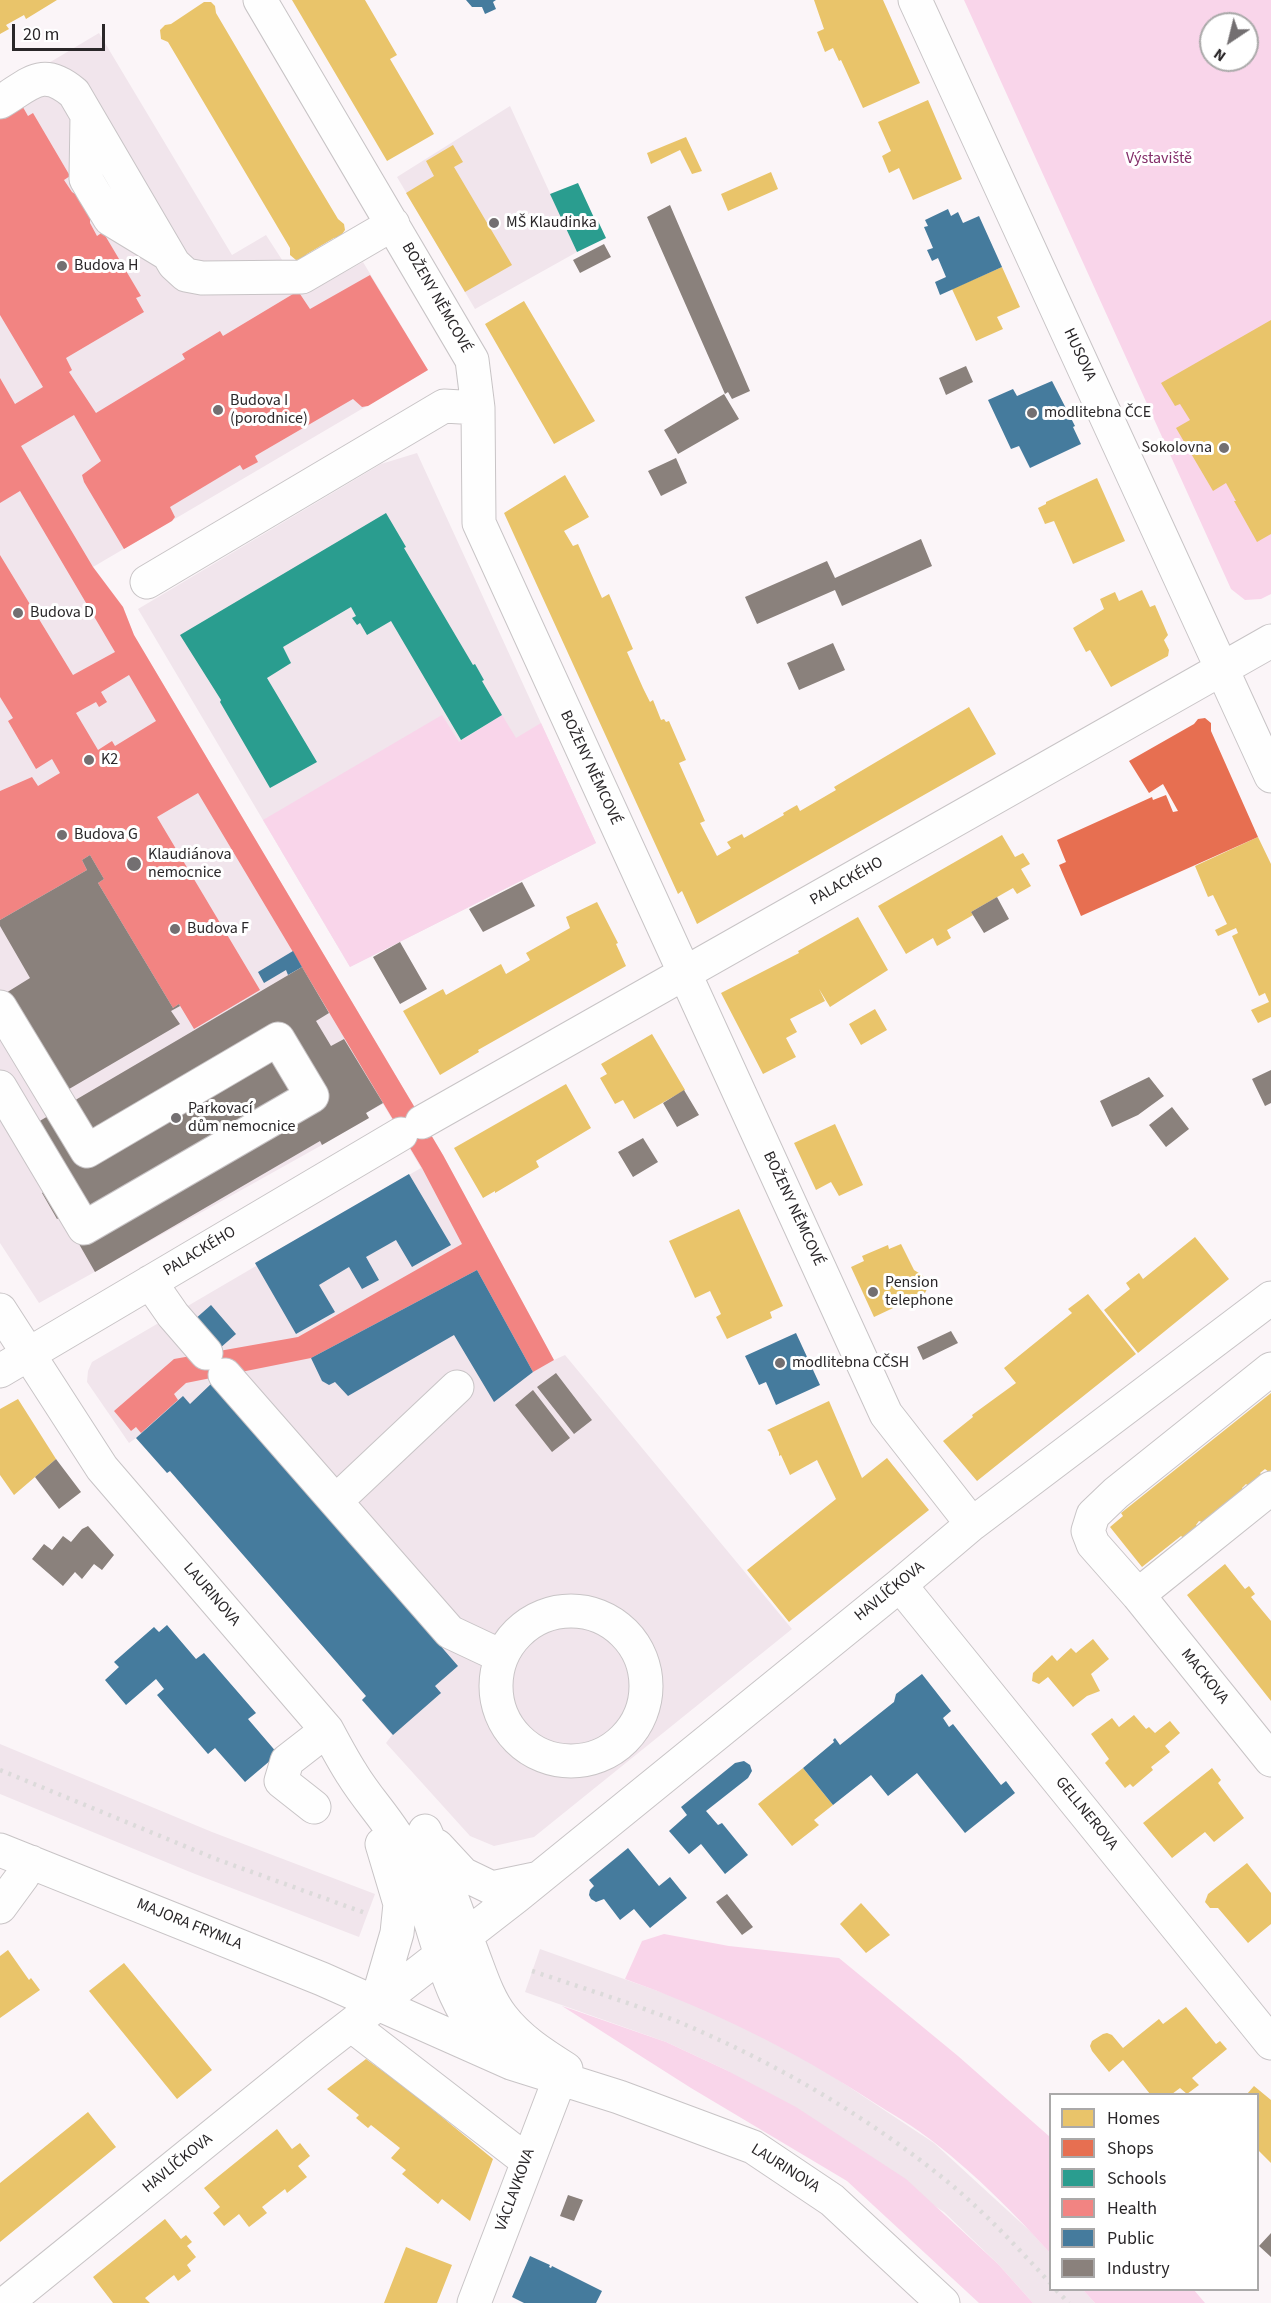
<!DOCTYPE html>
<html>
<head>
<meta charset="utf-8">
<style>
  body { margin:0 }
  #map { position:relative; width:1271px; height:2303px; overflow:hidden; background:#fbf5f8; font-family:"Source Sans 3",sans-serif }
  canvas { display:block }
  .legend { position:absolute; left:1049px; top:2093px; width:210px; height:198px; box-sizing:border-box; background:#fff; border:2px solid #aaa9a9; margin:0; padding:8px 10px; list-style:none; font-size:18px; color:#2a2729 }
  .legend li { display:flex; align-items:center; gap:12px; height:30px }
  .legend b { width:30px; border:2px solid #aaa9a9 }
  .north { position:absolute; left:1199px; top:12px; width:60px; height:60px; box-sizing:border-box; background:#fff; border:2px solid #aaa9a9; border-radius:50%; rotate:215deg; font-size:16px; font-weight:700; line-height:24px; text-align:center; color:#2a2729 }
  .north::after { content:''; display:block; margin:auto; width:21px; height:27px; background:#736f71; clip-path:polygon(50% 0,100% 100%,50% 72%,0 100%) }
  .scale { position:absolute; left:12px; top:24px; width:93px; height:27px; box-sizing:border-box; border:3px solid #2a2729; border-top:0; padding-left:8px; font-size:18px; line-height:21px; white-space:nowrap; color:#2a2729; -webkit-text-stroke:4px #fff; paint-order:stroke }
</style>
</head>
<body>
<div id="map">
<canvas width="1271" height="2303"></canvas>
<ul class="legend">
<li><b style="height:16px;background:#e9c46a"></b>Homes</li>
<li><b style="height:16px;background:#e76f51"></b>Shops</li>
<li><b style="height:16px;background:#2a9d8f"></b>Schools</li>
<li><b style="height:16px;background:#f28482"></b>Health</li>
<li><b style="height:16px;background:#457b9d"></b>Public</li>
<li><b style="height:16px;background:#8a817c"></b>Industry</li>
</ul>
<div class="north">N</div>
<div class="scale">20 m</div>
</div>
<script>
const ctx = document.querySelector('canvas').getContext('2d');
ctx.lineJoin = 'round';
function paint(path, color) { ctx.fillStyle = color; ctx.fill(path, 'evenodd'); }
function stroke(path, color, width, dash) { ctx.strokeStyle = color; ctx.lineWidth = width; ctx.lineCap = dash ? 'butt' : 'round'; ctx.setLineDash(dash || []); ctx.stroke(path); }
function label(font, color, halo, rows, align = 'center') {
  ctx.font = font + ' "Source Sans 3",sans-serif'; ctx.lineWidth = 6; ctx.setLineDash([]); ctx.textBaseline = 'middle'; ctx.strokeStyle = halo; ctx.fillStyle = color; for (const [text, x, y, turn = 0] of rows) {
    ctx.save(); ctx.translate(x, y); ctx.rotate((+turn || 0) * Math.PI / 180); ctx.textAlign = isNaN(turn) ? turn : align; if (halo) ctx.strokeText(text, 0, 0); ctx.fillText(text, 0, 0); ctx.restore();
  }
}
const built = new Path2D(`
  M99,33L232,255L266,235L286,266L296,260L303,259L320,286L363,262L428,370L93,567L123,607L134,635L443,1155L554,1360L565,1355L792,1629L534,1837L494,1846L470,1836L386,1743L392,1735L362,1700L366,1696L170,1471L167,1473L136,1438L129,1443L87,1382L88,1371L92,1362L256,1266L255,1263L421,1168L383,1104L366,1113L369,1118L322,1145L39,1303L0,1243V92Z
  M510,106L577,252L475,309L397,177Z
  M417,453L596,843L350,967L138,609L381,464Z
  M0,1744L212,1832L375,1894L359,1937L195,1874L0,1794Z
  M540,1949L683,2000L747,2029L819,2067L934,2143L1031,2232L1050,2253V2290H1083L1095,2303H1033L998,2264L944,2212L726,2070L666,2042L525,1992Z`);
const green = new Path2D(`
  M964,0H1271V594L1261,599L1245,600L1231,589ZM1211,24H1247V60H1211Z
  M442,715L459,742L502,715L516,738L541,723L596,843L350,967L263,820Z
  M664,1934L729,1946L839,1958L958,2056L1050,2137V2253C1015,2214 976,2175 935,2143C915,2127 892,2114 870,2100C793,2050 712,2010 625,1979L642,1941Z
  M562,2006L666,2042L726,2070L796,2107L906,2179L998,2264L1033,2303H979L847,2181L691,2088Z
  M1083,2290H1194L1205,2303H1095Z`);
const homes = new Path2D(`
  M0,0H57L26,19L24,15L6,25L9,29L0,34Z
  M292,0H365L397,55L390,59L434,134L387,161Z
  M814,0H883L920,83L863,108L841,60L839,61L833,48L825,52L817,32L824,29Z
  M204,2H211L215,6L216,13L299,154L338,219L344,224L345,230L340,237L334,238L307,254L303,259L296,260L290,255V248L168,42L161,39L160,30L165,25L171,24Z
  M928,100L962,179L913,200L899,168L889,173L882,156L891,151L878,122Z
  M686,137L702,171L692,174L680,150L651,164L647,153Z
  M453,145L463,162L454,167L512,265L465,292L406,193L434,176L426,161Z
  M771,172L778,189L728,211L721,194Z
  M1002,267L1020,307L997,317L1003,329L976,341L952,289Z
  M524,301L595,421L554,444L485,324Z
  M1271,320V534L1257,542L1234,501H1236L1226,483L1213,491L1176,428L1190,420L1180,404L1175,406L1161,383Z
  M565,475L589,517L564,531L573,546L578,544L602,598L609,594L633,649L627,652L643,688L650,702L653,700L661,720L664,719L666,722L669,721L686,760L679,763L705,821L700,823L717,856L731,848L727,842L742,834L744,838L784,815L783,813L797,805L800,811L836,790L834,787L969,707L996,754L697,924L682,891L678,894L504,513Z
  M1097,478L1125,541L1073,564L1054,521L1045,524L1038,508L1046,504V502Z
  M1142,590L1150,607L1155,605L1168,635L1164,640L1169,650L1168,656L1111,687L1090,650L1086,652L1073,628L1104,609L1100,599L1115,592L1119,601Z
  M1002,835L1015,857L1023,853L1030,864L1021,869L1031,886L1017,894L1013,888L971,912L973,915L947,930L951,938L937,946L933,938L906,954L878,906Z
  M1258,837L1271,864V1017L1258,1023L1251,1010L1269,1002L1265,993L1259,996L1232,936L1238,933L1236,928L1218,936L1215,930L1227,924L1213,895L1208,897L1195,866Z
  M597,902L618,943L616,944L626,966L478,1050L479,1052L440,1075L403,1011L443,989L446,995L501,964L506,974L530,960L526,953L570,928L566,917Z
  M858,917L888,970L830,1007L819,989L825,1001L790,1019L797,1032L786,1038L796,1057L763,1074L721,993L799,953L798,951Z
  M875,1009L887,1030L861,1045L849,1024Z
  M652,1034L685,1090L634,1119L623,1100L615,1104L600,1078L607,1074L601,1064Z
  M566,1084L591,1128L536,1161L539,1167L495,1193V1191L483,1198L454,1148Z
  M835,1124L863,1185L839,1196L831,1182L816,1190L794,1143Z
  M739,1209L783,1306L770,1312L772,1318L727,1339L716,1317L721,1314L710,1291L695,1298L669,1241Z
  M1195,1237L1229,1279L1138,1353L1104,1310L1130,1289L1126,1283L1139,1273L1143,1279Z
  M901,1244L914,1270L922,1275L926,1279L927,1289L925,1293L874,1317L851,1267L864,1261L862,1256L888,1245L889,1249Z
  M1088,1294L1136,1354L977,1481L943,1441L973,1417L972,1415L1016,1383L1004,1368L1072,1313L1068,1309Z
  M1271,1393V1470L1269,1472L1265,1469L1260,1473L1265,1478L1251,1488L1246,1484L1242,1488L1244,1493L1205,1523L1199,1521L1196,1525L1200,1529L1187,1540L1181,1536L1142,1567L1110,1527L1123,1516L1121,1513Z
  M18,1399L56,1459L14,1495L0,1475V1409Z
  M829,1401L862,1478L887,1458L929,1510L789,1622L747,1570L836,1499L817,1460L790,1475L781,1455L779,1456V1453L770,1432L767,1430Z
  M1225,1564L1245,1589L1249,1586L1255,1594L1251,1597L1271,1621V1701L1187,1595Z
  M1093,1639L1109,1659L1091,1674L1100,1691L1087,1696L1073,1707L1048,1677L1039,1684L1032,1681L1033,1673L1052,1655L1057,1661L1071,1648L1076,1653Z
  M1134,1715L1146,1729L1149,1727L1155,1733L1170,1721L1180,1733L1165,1746L1170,1752L1151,1767L1153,1770L1133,1787L1130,1784L1125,1788L1105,1763L1109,1759L1091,1734L1112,1718L1119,1727Z
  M803,1768L833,1805L814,1820L819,1825L792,1846L758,1804Z
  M1212,1768L1221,1780L1218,1783L1244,1818L1214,1842L1205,1832L1172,1858L1143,1823Z
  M1247,1863L1271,1893V1924L1248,1943L1218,1908H1210L1205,1902L1208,1894Z
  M861,1903L890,1935L866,1953L840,1924Z
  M8,1950L29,1980L31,1978L40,1990L0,2018V1956Z
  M124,1963L212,2070L177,2099L89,1991Z
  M1186,2007L1216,2044L1220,2041L1227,2049L1192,2078L1199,2085L1187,2094L1180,2088L1172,2094H1150L1123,2060L1109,2072L1092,2051L1090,2046L1092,2041L1103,2034L1107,2033L1112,2035L1123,2048L1159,2019L1163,2024Z
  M366,2059L409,2090L493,2159L470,2221L442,2199L438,2204L402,2174L406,2170L391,2158L400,2148L371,2125L368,2128L356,2118L359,2115L327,2089Z
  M1254,2086L1271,2100V2163L1258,2150V2094H1247Z
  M88,2112L116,2147L0,2242V2183Z
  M277,2129L292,2149L300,2143L310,2156L298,2166L307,2177L287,2193L285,2189L262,2207L267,2213L249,2227L239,2214L224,2226L213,2213L220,2207L204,2188Z
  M165,2219L181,2239L186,2235L192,2242L187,2246L196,2257L187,2265L191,2271L178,2281L174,2275L145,2298L150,2303H113L93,2277Z
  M406,2247L452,2265L437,2303H384Z`);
const shops = new Path2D(`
  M1205,718L1211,723V731L1258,837L1081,916L1059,865L1066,862L1057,840L1152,797L1153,800L1166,795L1173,812L1178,811L1163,784L1149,793L1129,761L1194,724L1198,719Z`);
const schools = new Path2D(`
  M578,183L596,222L598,221L606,238L577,252L550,194Z
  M386,513L406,547L404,548L473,665L475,664L484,680L482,681L502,715L461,740L391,621L367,635L360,623L357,625L352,618L356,616L351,607L283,647L291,663L267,678L317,762L270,788L220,702L221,700L180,635Z`);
const health = new Path2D(`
  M20,102L28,116L33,113L70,176L64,180L72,192L81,198L90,217V223L97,236L103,232L141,296L136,298L144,312L66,358L72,370L69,372L96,413L185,359L182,354L220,331L223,336L298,291L310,309L370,275L428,370L368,406L362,407L353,399L255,456L258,462L243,470L240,465L170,507L175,517L172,521L124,549L84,482L82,475L101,461L74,415L21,446L93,567L123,607L134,635L443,1155L554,1360L533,1372L477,1270L311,1358L186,1383L174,1394L178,1400L141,1433L136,1427L131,1431L114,1411L174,1359L298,1337L462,1244L422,1168L198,793L157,817L260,990L194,1029L179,1004L173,1008L98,883L104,879L90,855L82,860L87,870L0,920V791L32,777L38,786L60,773L52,759L36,769L8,721L13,718L0,697V555L73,675L115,652L20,491L0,503V378L15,404L43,387L0,315V113ZM129,675L156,721L115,746L112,741L98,750L76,713L96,702L99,707L107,702L101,692Z`);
const public = new Path2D(`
  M466,0H496L493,2L496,9L485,14L482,7H472Z
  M948,209L951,216L958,212L963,223L979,216L1002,267L940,295L935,282L946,277L938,258L932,261L927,250L933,248L924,227L928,226L925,220Z
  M1052,381L1075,426L1073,427L1081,444L1030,468L1019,446L1011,449L988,400L1013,389L1017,396Z
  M293,951L302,967L288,975L286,970L264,983L258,972Z
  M409,1174L451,1245L412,1267L396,1240L366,1257L379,1280L362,1289L349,1267L319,1285L335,1312L296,1334L255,1263Z
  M477,1270L533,1372L494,1402L454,1335L348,1396L335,1382L329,1385L322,1381L311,1358Z
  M211,1305L236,1334L219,1349L194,1320Z
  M796,1333L820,1385L776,1405L766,1382L759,1385L745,1356Z
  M212,1383L458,1666L435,1686L441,1693L393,1735L362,1700L366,1696L170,1471L167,1473L136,1438L183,1396L190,1404Z
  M167,1625L196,1659L204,1653L256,1713L248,1719L278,1754L245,1782L215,1748L208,1754L157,1695L164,1689L156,1679L126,1705L105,1680L119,1667L114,1662L154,1627L159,1632Z
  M922,1674L951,1711L943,1718L949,1727L953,1724L1001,1785L1006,1781L1015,1793L965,1833L917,1773L888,1796L871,1775L833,1805L803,1768L834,1742L833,1740L835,1738L840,1745L894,1702L896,1694Z
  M744,1761L750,1765L752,1771L748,1778L706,1811L718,1825L722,1823L748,1855L725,1874L701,1844L689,1854L669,1831L687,1815L681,1807L735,1763Z
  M628,1848L659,1886L670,1877L687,1898L650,1928L634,1909L620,1920L604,1899L596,1902L591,1899L589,1895L590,1890L594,1886L589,1880Z
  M530,2256L550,2265L549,2267L551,2268L552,2266L602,2291L596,2303H524L512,2297Z`);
const industry = new Path2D(`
  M670,205L750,391L732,399L728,392L725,394L647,217Z
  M604,244L611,257L580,273L573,260Z
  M966,366L973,382L946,395L939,378Z
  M724,394L739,419L678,454L664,430Z
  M676,458L687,483L661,496L648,471Z
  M921,539L932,566L842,606L835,590L757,624L745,597L827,561L835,578Z
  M833,643L845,670L799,690L787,663Z
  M90,855L104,879L98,883L173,1008L179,1004L180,1006L171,1011L180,1024L64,1092L1,996L30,978L0,926V920L87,870L82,860Z
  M522,882L535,906L483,932L469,909Z
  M997,897L1009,919L984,933L971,912Z
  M400,942L427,989L400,1004L373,957Z
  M302,967L329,1013L316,1021L331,1046L344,1039L383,1103L366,1113L369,1118L322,1145L320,1141L95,1272L63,1216L57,1219L42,1193L47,1189L26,1129Z
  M1271,1070V1103L1265,1106L1252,1079Z
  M1149,1077L1164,1096L1138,1115L1112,1127L1100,1101Z
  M684,1090L699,1115L677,1127L663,1103Z
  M1172,1107L1189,1129L1166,1147L1149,1125Z
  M643,1138L658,1162L633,1177L618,1152Z
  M951,1331L958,1343L923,1360L917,1347Z
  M556,1373L592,1420L574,1434L537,1387Z
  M533,1390L570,1438L552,1452L515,1405Z
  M56,1459L81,1492L59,1509L35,1477Z
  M88,1526L114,1555L102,1570L94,1564L82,1579L75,1572L63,1586L32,1559L44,1544L52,1550L63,1536L71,1542L82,1529Z
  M727,1894L753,1927L742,1935L716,1902Z
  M568,2195L583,2200L574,2221L560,2216Z
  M1271,2233V2257L1259,2246Z`);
const minor = new Path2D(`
  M260,0L472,360L478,408L479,523L886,1414L972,1524
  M915,0L1271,776
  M0,102C31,84 42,66 74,93L174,264L186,275L202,278L302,277L393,224
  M87,116L86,179L93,191L110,219L166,253
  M147,582L444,406L478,408
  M0,1007L87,1151L278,1039L312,1096L84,1228L0,1087
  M422,1122L1271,641
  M150,1282L173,1315L206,1353
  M0,1310L102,1468L327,1730C335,1745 343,1760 352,1774C369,1802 392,1824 407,1854C436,1916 442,2008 498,2052
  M1271,1369L1116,1493L1093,1515L1088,1531L1093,1544L1138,1595L1271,1760
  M0,1371L401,1134
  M225,1375L450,1632L501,1656
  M336,1501L457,1387
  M900,1585L1271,2043
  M1138,1595L1271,1488
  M496 1686a75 75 0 1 1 150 0a75 75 0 1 1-150 0Z
  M314,1807L281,1781L287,1761L327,1730
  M425,1831C443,1871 457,1913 473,1955C481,1976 488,1999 502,2017C519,2039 542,2054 566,2069
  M437,1846L463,1874L492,1888L535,1879
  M0,1850L322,1979L511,2063L619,2097L753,2147L832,2200L943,2303
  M0,1907L22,1877L31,1862
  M376,2005L397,1933L400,1904L382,1844
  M351,2025L527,2161
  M6,2303L316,2052L517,1896L900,1585L972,1524L1271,1298
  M474,2303L560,2078`);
const rail = new Path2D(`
  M0,1770L216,1859L368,1914
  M532,1971C580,1987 627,2002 674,2020C773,2061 871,2118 954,2187C989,2217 1020,2250 1050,2283
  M1056,2290L1069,2303`);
const markers = [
  [494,223,6,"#736f71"],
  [62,266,6,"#736f71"],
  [218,410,6,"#736f71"],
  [1032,413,6,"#736f71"],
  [1224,448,6,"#736f71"],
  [18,613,6,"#736f71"],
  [89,760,6,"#736f71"],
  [62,835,6,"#736f71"],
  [134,864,8,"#736f71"],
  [175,929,6,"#736f71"],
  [176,1118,6,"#736f71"],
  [873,1292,6,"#736f71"],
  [780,1363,6,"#736f71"]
];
const parkNames = [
  ["Výstaviště",1159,159]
];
const poiNames = [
  ["MŠ Klaudinka",506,223],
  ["Budova H",74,266],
  ["Budova I",230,401],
  ["(porodnice)",230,419],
  ["modlitebna ČCE",1044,413],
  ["Sokolovna",1212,448,"right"],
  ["Budova D",30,613],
  ["K2",101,760],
  ["Budova G",74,835],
  ["Klaudiánova",148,855],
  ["nemocnice",148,873],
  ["Budova F",187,929],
  ["Parkovací",188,1109],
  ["dům nemocnice",188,1127],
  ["Pension",885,1283],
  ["telephone",885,1301],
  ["modlitebna CČSH",792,1363]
];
const streetNames = [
  ["BOŽENY NĚMCOVÉ",436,298,60],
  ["HUSOVA",1079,355,65],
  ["BOŽENY NĚMCOVÉ",590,768,65],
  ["PALACKÉHO",847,882,-30],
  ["BOŽENY NĚMCOVÉ",793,1209,65],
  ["PALACKÉHO",200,1252,-31],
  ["HAVLÍČKOVA",890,1592,-39],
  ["LAURINOVA",211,1595,49],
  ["MACKOVA",1204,1677,51],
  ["GELLNEROVA",1086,1814,51],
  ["MAJORA FRYMLA",189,1925,22],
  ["HAVLÍČKOVA",178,2164,-39],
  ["LAURINOVA",785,2169,32],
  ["VÁCLAVKOVA",516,2190,-70]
];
paint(built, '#f1e5ec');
paint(green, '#f9d5ea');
paint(homes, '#e9c46a');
paint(shops, '#e76f51');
paint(schools, '#2a9d8f');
paint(health, '#f28482');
paint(public, '#457b9d');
paint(industry, '#8a817c');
stroke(minor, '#c8c4c6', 35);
stroke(minor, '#fefefe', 33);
stroke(rail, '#dcdada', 4.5, [3, 6]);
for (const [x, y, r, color] of markers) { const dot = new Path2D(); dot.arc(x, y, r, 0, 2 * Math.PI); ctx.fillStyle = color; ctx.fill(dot); stroke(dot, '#fff', 2); }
label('16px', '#832e69', '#fff', parkNames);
label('16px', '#2a2729', '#fff', poiNames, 'left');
label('16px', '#2a2729', '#fff', streetNames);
</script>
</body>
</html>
